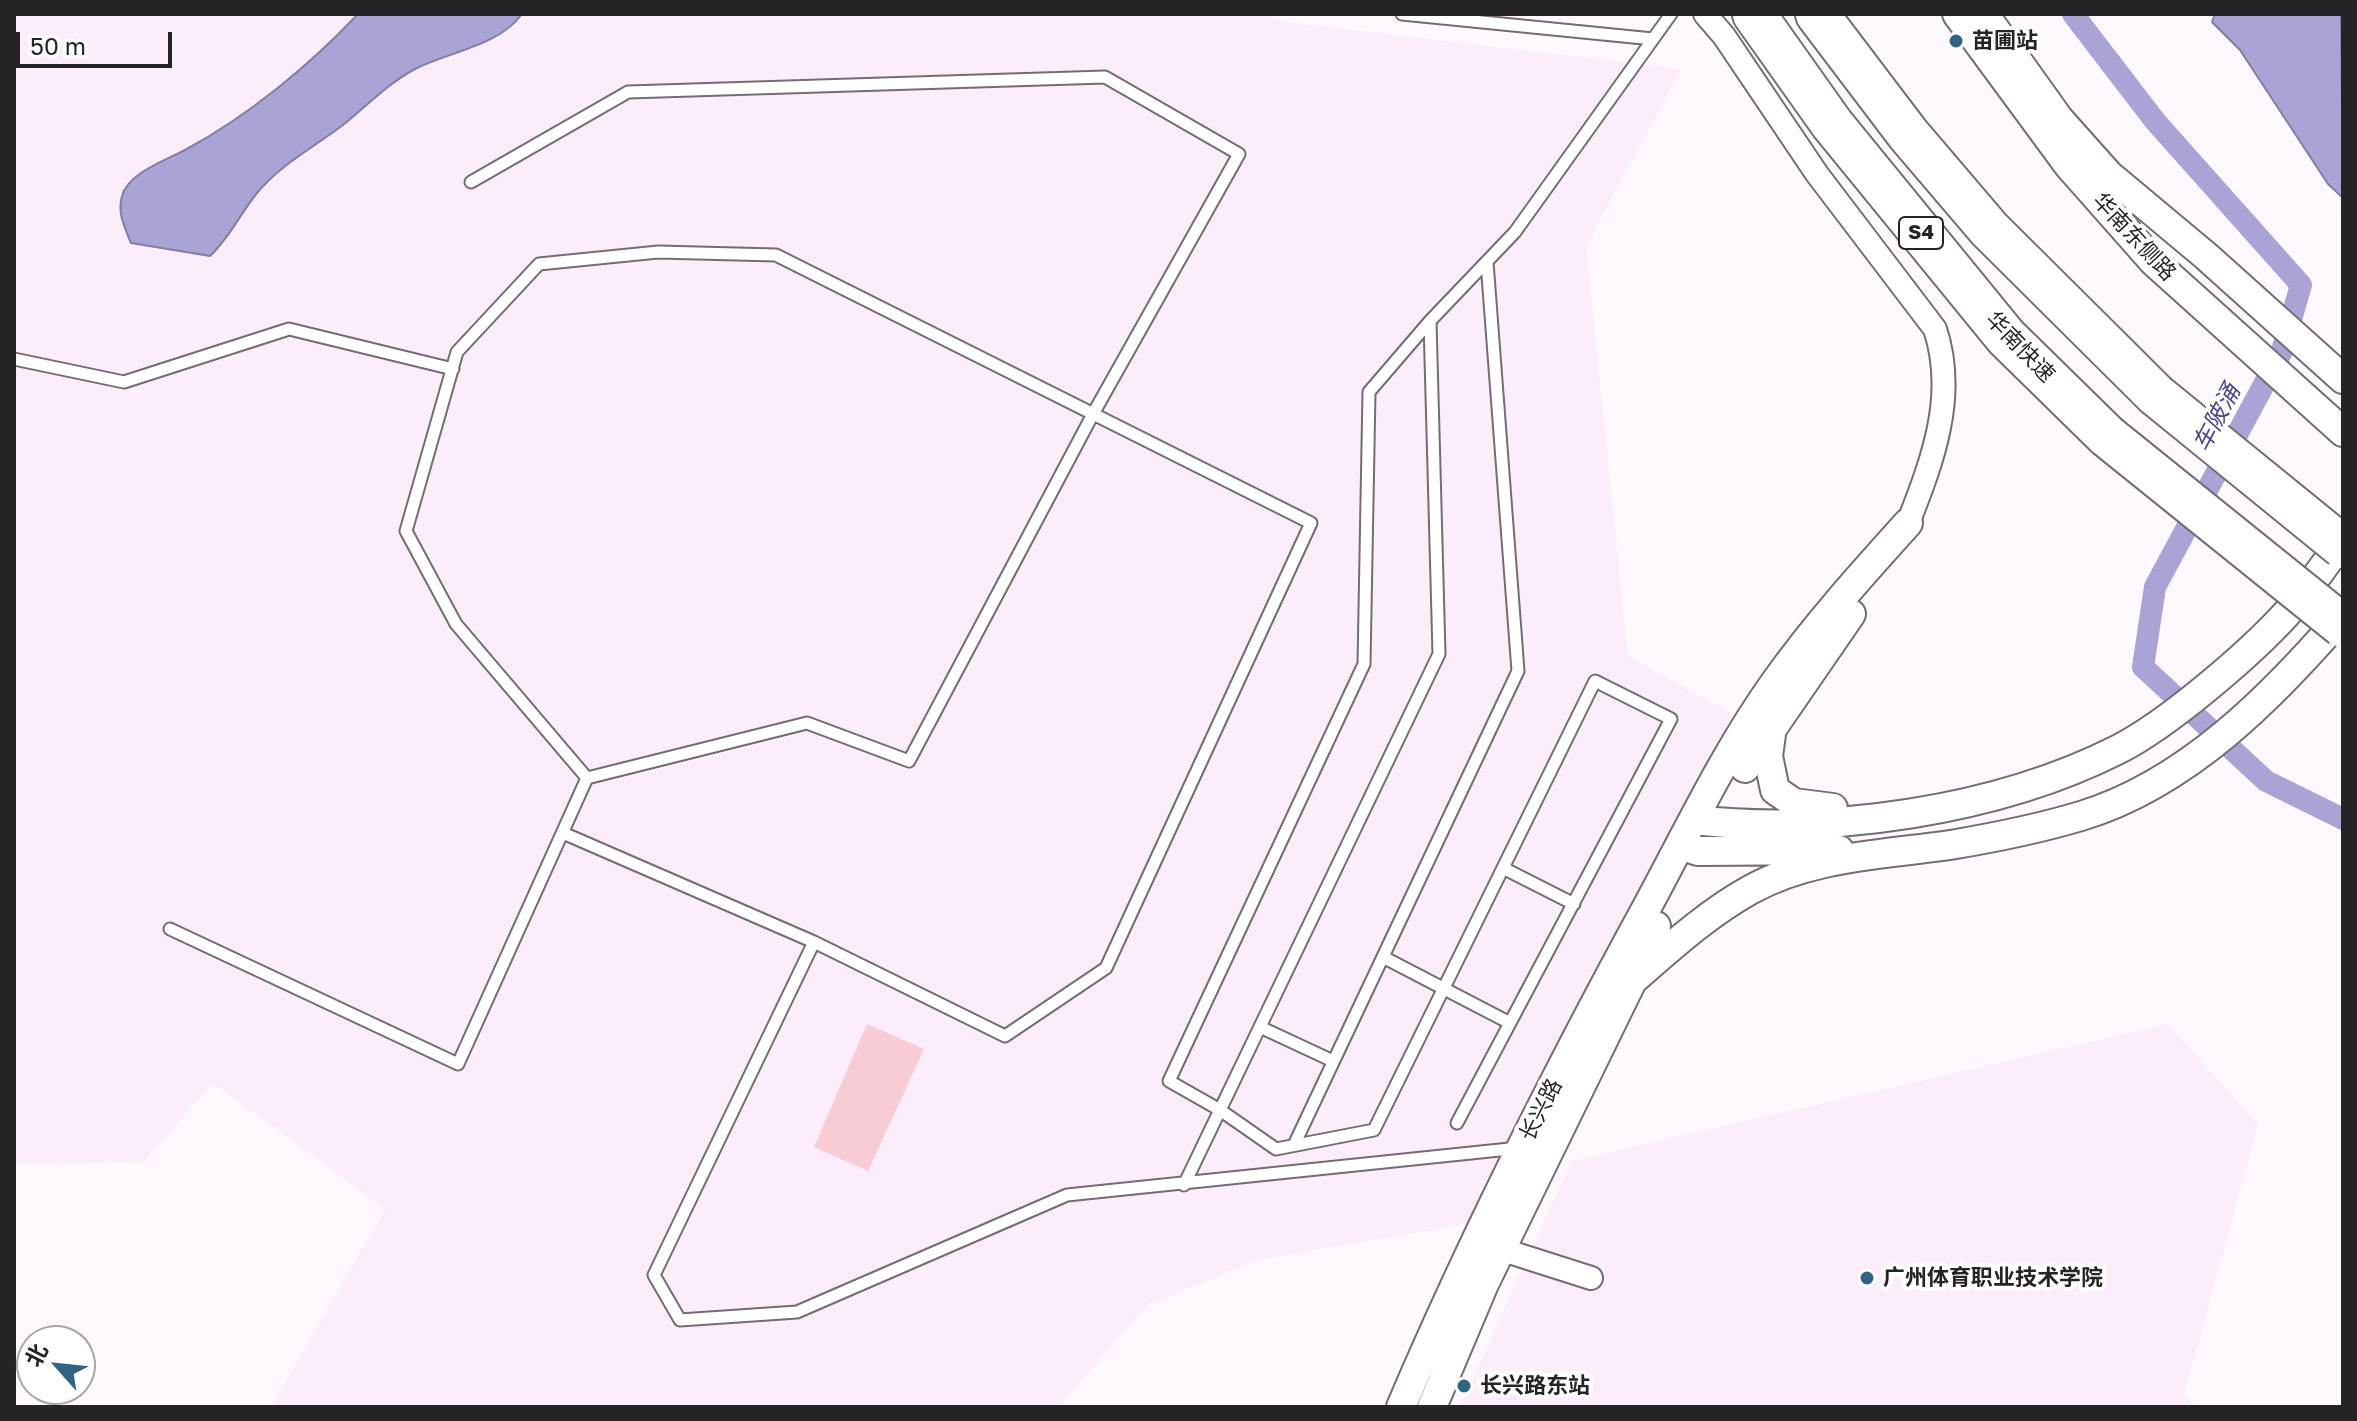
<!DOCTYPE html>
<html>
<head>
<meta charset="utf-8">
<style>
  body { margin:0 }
  #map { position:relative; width:2357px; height:1421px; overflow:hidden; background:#fff8fe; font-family:"Golos Text","Noto Sans SC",sans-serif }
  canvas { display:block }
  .frame { position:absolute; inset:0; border:16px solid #262326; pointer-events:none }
  .north { position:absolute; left:16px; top:1325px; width:80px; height:80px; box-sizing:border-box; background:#fff; border:2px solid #a8a7a8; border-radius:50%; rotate:297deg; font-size:22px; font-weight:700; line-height:32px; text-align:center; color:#262326 }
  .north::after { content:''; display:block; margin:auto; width:28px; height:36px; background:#306481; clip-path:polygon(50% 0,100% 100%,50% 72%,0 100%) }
  .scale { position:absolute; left:16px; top:32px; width:156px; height:36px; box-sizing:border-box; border:4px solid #262326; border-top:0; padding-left:10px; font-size:24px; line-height:28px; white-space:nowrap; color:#262326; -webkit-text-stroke:6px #fff; paint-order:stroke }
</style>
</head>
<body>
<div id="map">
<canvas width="2357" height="1421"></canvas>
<div class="frame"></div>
<div class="north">北</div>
<div class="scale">50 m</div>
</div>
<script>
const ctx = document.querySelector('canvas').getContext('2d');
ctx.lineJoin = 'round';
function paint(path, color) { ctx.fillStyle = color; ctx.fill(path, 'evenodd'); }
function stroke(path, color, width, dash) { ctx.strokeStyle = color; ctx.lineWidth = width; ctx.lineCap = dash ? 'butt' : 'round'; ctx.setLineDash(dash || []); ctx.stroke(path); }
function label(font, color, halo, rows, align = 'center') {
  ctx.font = font + ' "Golos Text","Noto Sans SC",sans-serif'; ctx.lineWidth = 8; ctx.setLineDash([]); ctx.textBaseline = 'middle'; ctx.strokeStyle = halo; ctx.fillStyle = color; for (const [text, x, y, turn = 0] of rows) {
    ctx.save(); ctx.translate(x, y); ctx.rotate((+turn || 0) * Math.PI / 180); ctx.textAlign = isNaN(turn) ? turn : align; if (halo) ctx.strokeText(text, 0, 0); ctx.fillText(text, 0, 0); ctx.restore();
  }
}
const built = new Path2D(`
  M14,14H1259L1287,22L1682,69L1586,246L1628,656L1735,715L1467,1224L1258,1260L1147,1305L1059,1407H271L385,1209L213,1083L144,1162L14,1164Z
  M2168,1024L2258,1124L2184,1396L2199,1407H1460L1571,1161Z`);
const green = new Path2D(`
  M867,1024L924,1049L868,1171L814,1147Z`);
const water = new Path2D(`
  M358,14H522C499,46 448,52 415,69C387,84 367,106 343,125C314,147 281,164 257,193C240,214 230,237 210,256L131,243C125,228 117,213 122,196C128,173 166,160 185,150C248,116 309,66 358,14Z
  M2215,14H2341L2343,198L2328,184L2240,50L2212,22Z`);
const canal = new Path2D(`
  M2073,14L2155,121L2301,285L2282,351L2155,587L2143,667L2266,781L2343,819`);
const service = new Path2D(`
  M1402,14L1653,39
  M471,182L628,92L1105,77L1239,154L1093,414L909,761L807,723L587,778
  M14,359L124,382L289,329L453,369
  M1503,868L1574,904
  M170,929L458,1064L587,778L456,624L406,531L457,352L539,264L658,252L776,255L1311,523L1106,968L1005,1036L814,942L563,833
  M814,942L654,1275L680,1320L797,1312L1067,1195L1519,1148
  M1383,957L1510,1023
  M1260,1027L1333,1061
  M1457,1123L1671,719L1595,681L1374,1130L1276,1149L1220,1110L1169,1081L1364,664L1369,392L1430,321L1515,232L1671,14
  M1294,1145L1518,671L1487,262
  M1184,1185L1439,654L1430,321`);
const minor = new Path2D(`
  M1705,14L1724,36L1817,174L1935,329C1957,395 1933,460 1908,523
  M1500,1249L1591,1278`);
const tertiary = new Path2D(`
  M1957,14L2069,166L2153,261L2343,432
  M1984,14L2059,119L2109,175L2206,256L2343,379
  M1772,727L1768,756L1775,790L1794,803L1833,808
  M1745,768L1851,614
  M1694,820C1829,835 1997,811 2119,749C2168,724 2250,654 2288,612C2308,590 2325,564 2343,540
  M1680,845L1698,851L1839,850
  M1634,979C1671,947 1707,914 1750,890C1813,855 1886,855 1956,844C1997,837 2041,828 2081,816C2187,784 2273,696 2343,615
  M1401,1407C1474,1236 1558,1070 1647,907C1688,831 1726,751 1776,681C1816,625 1862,574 1908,523
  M1432,1407L1484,1284L1633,979L1656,926`);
const motorway = new Path2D(`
  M1754,14L1832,124L2006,337L2107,436
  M1817,14L1908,134L1989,229L2156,395`);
const motorwayBridge = new Path2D(`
  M2156,395L2343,547
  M2107,436L2343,626`);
const markers = [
  [1956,41,8,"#306481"],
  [1867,1278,8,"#306481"],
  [1464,1386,8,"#306481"]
];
const shields = [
  [1921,233,44]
];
const shieldNames = [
  ["S4",1921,233]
];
const poiNames = [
  ["苗圃站",1972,41],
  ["广州体育职业技术学院",1883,1278],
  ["长兴路东站",1480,1386]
];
const streetNames = [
  ["华南东侧路",2134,237,47],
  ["华南快速",2020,347,46],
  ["长兴路",1541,1110,-63]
];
const waterNames = [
  ["车陂涌",2217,418,-62]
];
paint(built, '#fcedfb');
paint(green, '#f8ccd5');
paint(water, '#aaa4d6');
stroke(water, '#827da1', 2);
stroke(canal, '#aaa4d6', 22);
stroke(service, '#746c73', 15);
stroke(minor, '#746c73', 26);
stroke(tertiary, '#746c73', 32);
stroke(motorway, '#746c73', 46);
stroke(service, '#fff', 11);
stroke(minor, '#fff', 22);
stroke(tertiary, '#fff', 28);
stroke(motorway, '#fff', 42);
stroke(motorwayBridge, '#746c73', 46, []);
stroke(motorwayBridge, '#fff', 42);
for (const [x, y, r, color] of markers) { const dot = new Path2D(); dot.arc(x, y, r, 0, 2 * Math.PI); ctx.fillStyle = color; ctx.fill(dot); stroke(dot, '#fff', 3); }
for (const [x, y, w] of shields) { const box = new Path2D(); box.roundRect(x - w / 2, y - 16, w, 32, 6); ctx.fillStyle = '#fff'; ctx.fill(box); stroke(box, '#262326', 2); }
label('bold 20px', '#262326', null, shieldNames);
label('bold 22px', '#262326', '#fff', poiNames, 'left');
label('22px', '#262326', '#fff', streetNames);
label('italic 24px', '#514585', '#fff', waterNames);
</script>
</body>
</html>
